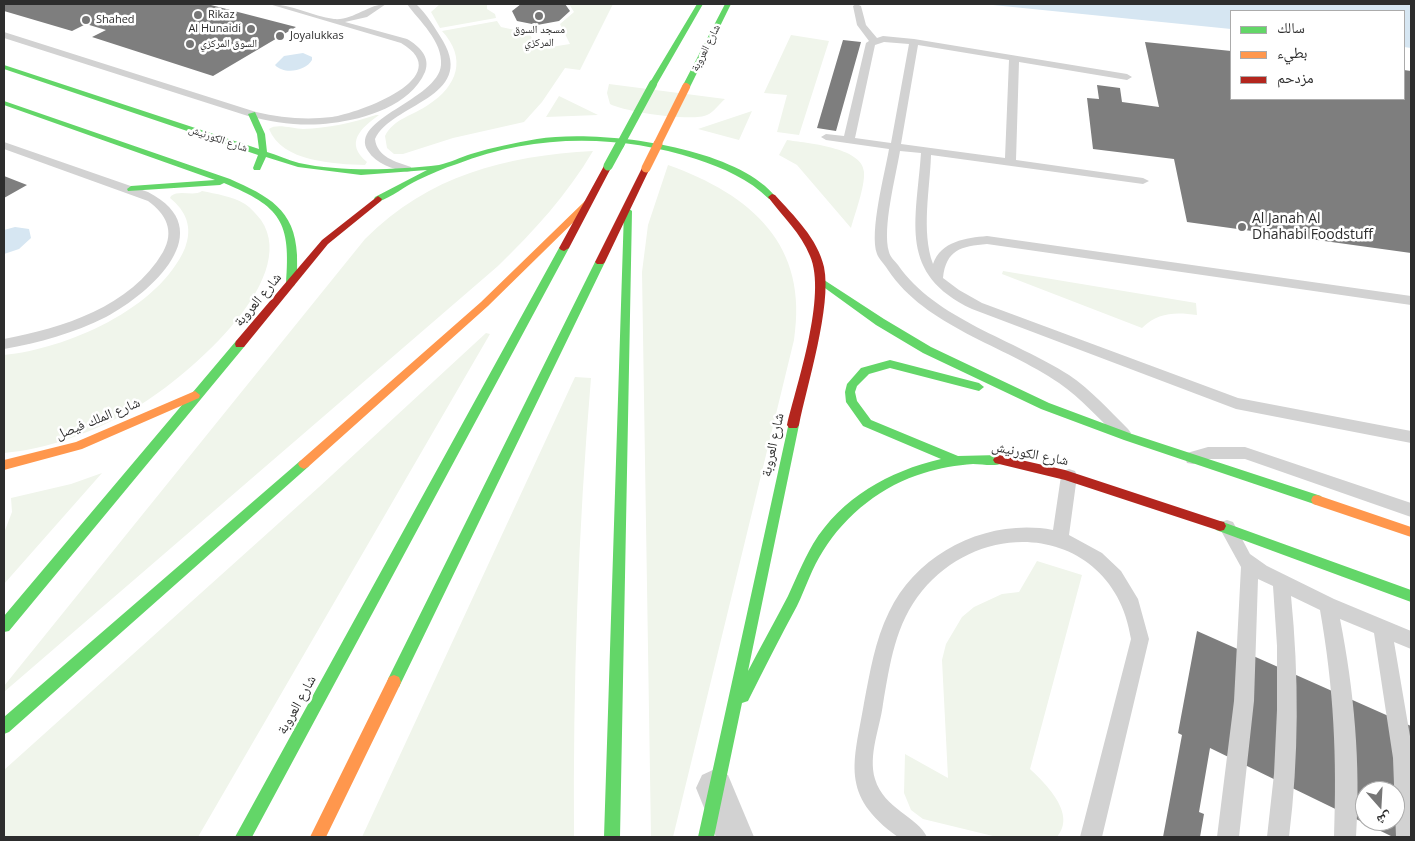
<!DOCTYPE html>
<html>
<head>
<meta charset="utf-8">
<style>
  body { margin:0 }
  #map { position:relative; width:1415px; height:841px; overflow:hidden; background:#fff; font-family:"Open Sans","Noto Naskh Arabic",sans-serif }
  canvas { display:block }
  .frame { position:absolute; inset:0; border:5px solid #2d2d2d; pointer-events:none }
  .legend { position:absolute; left:1230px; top:10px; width:175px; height:90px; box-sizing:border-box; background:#fff; border:1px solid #ababab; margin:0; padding:6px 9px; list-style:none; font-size:15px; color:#2d2d2d }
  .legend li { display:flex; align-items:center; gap:10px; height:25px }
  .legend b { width:25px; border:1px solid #ababab }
  .north { position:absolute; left:1355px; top:781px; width:50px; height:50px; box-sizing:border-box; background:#fff; border:1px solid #ababab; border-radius:50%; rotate:161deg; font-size:14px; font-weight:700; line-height:20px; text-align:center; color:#2d2d2d }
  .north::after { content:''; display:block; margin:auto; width:18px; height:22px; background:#767676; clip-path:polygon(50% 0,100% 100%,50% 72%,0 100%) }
</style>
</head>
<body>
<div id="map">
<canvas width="1415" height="841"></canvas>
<div class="frame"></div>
<ul class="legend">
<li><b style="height:6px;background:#63d668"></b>سالك</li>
<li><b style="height:6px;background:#ff974d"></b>بطيء</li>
<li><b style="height:6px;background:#b3261e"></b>مزدحم</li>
</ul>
<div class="north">ش</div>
</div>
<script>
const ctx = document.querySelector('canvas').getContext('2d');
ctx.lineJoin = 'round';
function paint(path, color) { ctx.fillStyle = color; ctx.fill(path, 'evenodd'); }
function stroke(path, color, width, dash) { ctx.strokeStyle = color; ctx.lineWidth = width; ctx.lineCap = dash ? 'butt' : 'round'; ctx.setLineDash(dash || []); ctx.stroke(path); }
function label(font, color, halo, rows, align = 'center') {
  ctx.font = font + ' "Open Sans","Noto Naskh Arabic",sans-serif'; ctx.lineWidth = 5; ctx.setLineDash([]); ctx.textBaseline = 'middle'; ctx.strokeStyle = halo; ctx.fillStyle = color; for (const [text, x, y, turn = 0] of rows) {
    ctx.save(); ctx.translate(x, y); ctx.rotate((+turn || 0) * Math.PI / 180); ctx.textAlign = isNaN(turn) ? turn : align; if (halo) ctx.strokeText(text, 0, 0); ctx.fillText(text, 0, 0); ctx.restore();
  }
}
const green = new Path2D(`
  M440,4H487V9L495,14L496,18L440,28L431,12Z
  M569,4H613L580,70L565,68L542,102L524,122L453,138L403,154H394L387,148L385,136C393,119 414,115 428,105C458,86 467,58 442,31L497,21L501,27L529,33L538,49L570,44L560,24L574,12Z
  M791,35L829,41L799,135L777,132L787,95L764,93Z
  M609,84L725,99C719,104 714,112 707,115C693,122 625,112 610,104L607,93Z
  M559,96L598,115L546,117Z
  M752,111L739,140L698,129Z
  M376,115H379C361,128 344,143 367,162L365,165C334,164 282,162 269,129C277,123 293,129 303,129C328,128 352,123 376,115Z
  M787,140C805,143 863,147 864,172C865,187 855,213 851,228L797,165L779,155Z
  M593,151C567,195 534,231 498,266L4,692V686L365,239C429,175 505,156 593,151Z
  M668,165C752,195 809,245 794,340L673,837H651L642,272L648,225Z
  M202,191C216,194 232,196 245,204C251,208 256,214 261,220C303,281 180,383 132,410C94,432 48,449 4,453V355C66,349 159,309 185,248C193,227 186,211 170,198L171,196C180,189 193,197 202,191Z
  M1003,271L1196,303L1197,315C1176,312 1158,312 1142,328L1002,274Z
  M486,333L490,334L198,837H4V770L319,487Z
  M575,377L591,378C578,531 573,684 574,837H362Z
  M102,473L4,584V533L12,512L11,498L71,484Z
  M1037,561L1082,575L1030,769C1046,784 1077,814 1057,837H997L923,819L911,810L904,793L905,754L948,778L942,660L946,644L962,617L974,607L1002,594L1019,592Z`);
const water = new Path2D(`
  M983,4H1411V48L1404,47V11H1231V29Z
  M303,53L312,57V60C306,71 284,75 275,65L284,56Z
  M15,227L29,229L31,238L19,249L4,254V230Z`);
const building = new Path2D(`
  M4,4H207L296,27L213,76L92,37L106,30L86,24L72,31L4,11Z
  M521,4H565L570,11L559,21L537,25L517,21L512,11Z
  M843,40L861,42L836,131L817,128Z
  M1145,42L1231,51V99H1404V70L1411,71V253L1187,222L1174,159L1093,149L1087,98L1099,99L1097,85L1120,88L1122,102L1159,107Z
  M4,176L27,185L4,198Z
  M1197,631L1411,726V837H1393L1210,748L1199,812L1204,814L1200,837H1163L1182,735L1178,733ZM1365,791H1395V821H1365Z`);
const lane = new Path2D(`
  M269,4C292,4 312,16 334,19C352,21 369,4 386,4L367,17L345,22L407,39C419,46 431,57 425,72C410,106 365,119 332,123C303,127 276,123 248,116L4,38V32L256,112C281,118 306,120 332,117C359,113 459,77 401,43Z
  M407,4H416C427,14 435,28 443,41C476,98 392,103 375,139C377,157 396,162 411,167V171L407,172C393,169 376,164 368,151C348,119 438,100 441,65C443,41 419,21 407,4Z
  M856,4L861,6L866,25L877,38L883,36L914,39L1127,74L1132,77L1127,80L1019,62L1016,160L1143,178L1149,181L1143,184L931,155C930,189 921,231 933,264C941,241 966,238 987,236L1411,296V305L987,244C961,246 946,250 943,278L959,290L982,303L1238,398L1411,431V443L1236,409L972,309C898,274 916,223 921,153L900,151C896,176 882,228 889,252C890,257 895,261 898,265C935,319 1015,340 1069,375C1091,390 1109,410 1128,429L1131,433L1128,437L1123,439L1118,437C1099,419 1081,398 1059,383C1004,345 926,327 888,270C885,265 879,259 877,254C869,232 885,173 889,149L826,140L821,137L826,134L844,136L866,43L869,41L857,25L853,6ZM884,42L909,44L891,143L855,138L875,45ZM918,45L1009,60L1005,158L901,144Z
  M4,142L148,192C222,230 151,293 106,317C74,333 39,343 4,349V339C62,328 131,307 163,252C175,231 166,214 148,201L4,149Z
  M1208,447H1245L1411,503V517L1245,459H1208L1193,464L1187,463L1185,458L1187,453Z
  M1069,469L1075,471L1077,476L1069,535L1102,553L1121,571L1138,599L1149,639L1102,837H1080L1131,639C1115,530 988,511 922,591C895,624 890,664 883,704C880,728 868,755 875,779C884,809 918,817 927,837H898C839,795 854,762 864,703C870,672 875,640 889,612C918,552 988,518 1053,530L1061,476L1063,471Z
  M1227,520L1233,522L1250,554L1267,566L1334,599L1411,631V649L1394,642L1411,742V837H1396L1393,758L1374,633L1340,619C1354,690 1361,764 1356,837H1334C1337,758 1334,689 1320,610L1291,596C1299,676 1299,757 1289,837H1267L1274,774L1277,710V646L1273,586L1258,579L1254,701L1239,837H1217L1234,701L1241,567L1219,527L1221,522Z`);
const street = new Path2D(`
  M715,769L728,775L754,837H716L696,788L702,775Z`);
const fast = new Path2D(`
  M697,4H703L657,84L650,86L649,84Z
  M725,4H731L690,87L683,89L682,87Z
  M4,65L259,149L257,134L248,114L255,112L265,134L267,152C277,155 288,160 299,163C341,172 396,170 439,165C449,163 461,157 471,154C493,147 515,143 537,139C599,129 735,146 776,197L775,199H769C749,179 723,168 696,159C619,134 533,134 457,164C444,168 431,174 418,180C405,186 392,197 378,202L374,199L375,197L427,170L361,175L298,167L266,157L260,170H254L253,168L258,155L4,69Z
  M4,101L230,179C268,196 295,209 297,255C297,265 298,278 294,286L291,287L286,284C291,221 281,207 224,183L220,185L128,191L127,189L131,186L215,180L4,105Z
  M628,208L632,211L620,837H604L624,211Z
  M564,245L569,248L252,837H235L559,248Z
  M600,259L605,262L399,687L394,689L389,687L387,682L389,677L595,262Z
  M821,278L884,319L931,347L1049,403L1132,434L1321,496L1323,500L1321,504L1317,505L1124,440L1041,409L923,353L876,325L818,283L816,281L818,279Z
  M240,340L245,344L244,347L9,631L4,632V616L236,341Z
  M890,360L979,383L984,387L979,391L890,368L869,374L857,386L855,392L857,401L871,420L958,456L999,455L1003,457L1005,460L1003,463C994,467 983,464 973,464C957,465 939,468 924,473C883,485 846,514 823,551C812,568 806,587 797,606C780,637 764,669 748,701L742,703L714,837H698L789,422H797L799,425L748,671C761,646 775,621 788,596C796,579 803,561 813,544C841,498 889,471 941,459L863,426L846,402L845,392L847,384L861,368Z
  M304,459L308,461L310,464L308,467L9,732L4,734V717L300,461Z
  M1220,521L1411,590V602L1216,530L1214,526L1216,522Z`);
const slow = new Path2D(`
  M588,200L591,201V205L488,306L308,467L304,469L300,467L298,464L300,461L481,302L585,201Z
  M195,391L200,395L199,398L82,449L4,470V460L76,442Z
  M1317,495L1411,527V537L1313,504L1311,500L1313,496Z
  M394,675L399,677L401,682L399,687L326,837H310L389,677Z`);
const jam = new Path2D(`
  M605,164H608L612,166L569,248L564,251L561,250L559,248Z
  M646,165L650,168L605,262L603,264H597L595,262L642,168Z
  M772,194L775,195C794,216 818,239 824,267C832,306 807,385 799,425L797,428H789L787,425C797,383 827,295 810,256C801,233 783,217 768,197Z
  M378,196L382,199L381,201L328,244L244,347H236L235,344L236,341L322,240Z
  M999,455L1065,470L1220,521L1224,522L1226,526L1224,530L1220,531L1065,480L995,463L993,460L995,457Z`);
const fastBridgeFar1 = new Path2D(`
  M620,145L653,84`);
const fastBridge = new Path2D(`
  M608,166L620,144`);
const slowBridgeFar1 = new Path2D(`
  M657,145L686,87`);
const slowBridge = new Path2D(`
  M646,168L658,144`);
const markers = [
  [198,15,5,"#767676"],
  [539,16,5,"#767676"],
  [86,20,5,"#767676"],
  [251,29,5,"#767676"],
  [280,36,5,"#767676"],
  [190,44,5,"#767676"],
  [1242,227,5,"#767676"]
];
const farPoinames = [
  ["Rikaz",208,15],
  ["Shahed",96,20],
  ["Al Hunaidi",241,29,"right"],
  ["مسجد السوق",539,30,"center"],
  ["المركزي",539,43,"center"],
  ["Joyalukkas",290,36],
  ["السوق المركزي",200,44]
];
const farStreetnames = [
  ["شارع العروبة",706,48,-63],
  ["شارع الكورنيش",218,139,19]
];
const poiNames = [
  ["Al Janah Al",1252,219],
  ["Dhahabi Foodstuff",1252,235]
];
const streetNames = [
  ["شارع العروبة",258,300,-50],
  ["شارع الملك فيصل",98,419,-22],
  ["شارع العروبة",773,445,-78],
  ["شارع الكورنيش",1030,454,11],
  ["شارع العروبة",297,705,-61]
];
paint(green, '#f0f5eb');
paint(water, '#d6e6f2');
paint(building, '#7e7e7e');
paint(lane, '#d2d2d2');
paint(street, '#d2d2d2');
paint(fast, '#63d668');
paint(slow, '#ff974d');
paint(jam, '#b3261e');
stroke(fastBridgeFar1, '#63d668', 8);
stroke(fastBridge, '#63d668', 9);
stroke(slowBridgeFar1, '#ff974d', 8);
stroke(slowBridge, '#ff974d', 9);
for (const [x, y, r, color] of markers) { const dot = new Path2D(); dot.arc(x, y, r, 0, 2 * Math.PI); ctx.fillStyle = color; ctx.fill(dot); stroke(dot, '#fff', 2); }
label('11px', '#2d2d2d', '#fff', farPoinames, 'left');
label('11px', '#2d2d2d', '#fff', farStreetnames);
label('14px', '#2d2d2d', '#fff', poiNames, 'left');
label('14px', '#2d2d2d', '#fff', streetNames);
</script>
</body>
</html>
